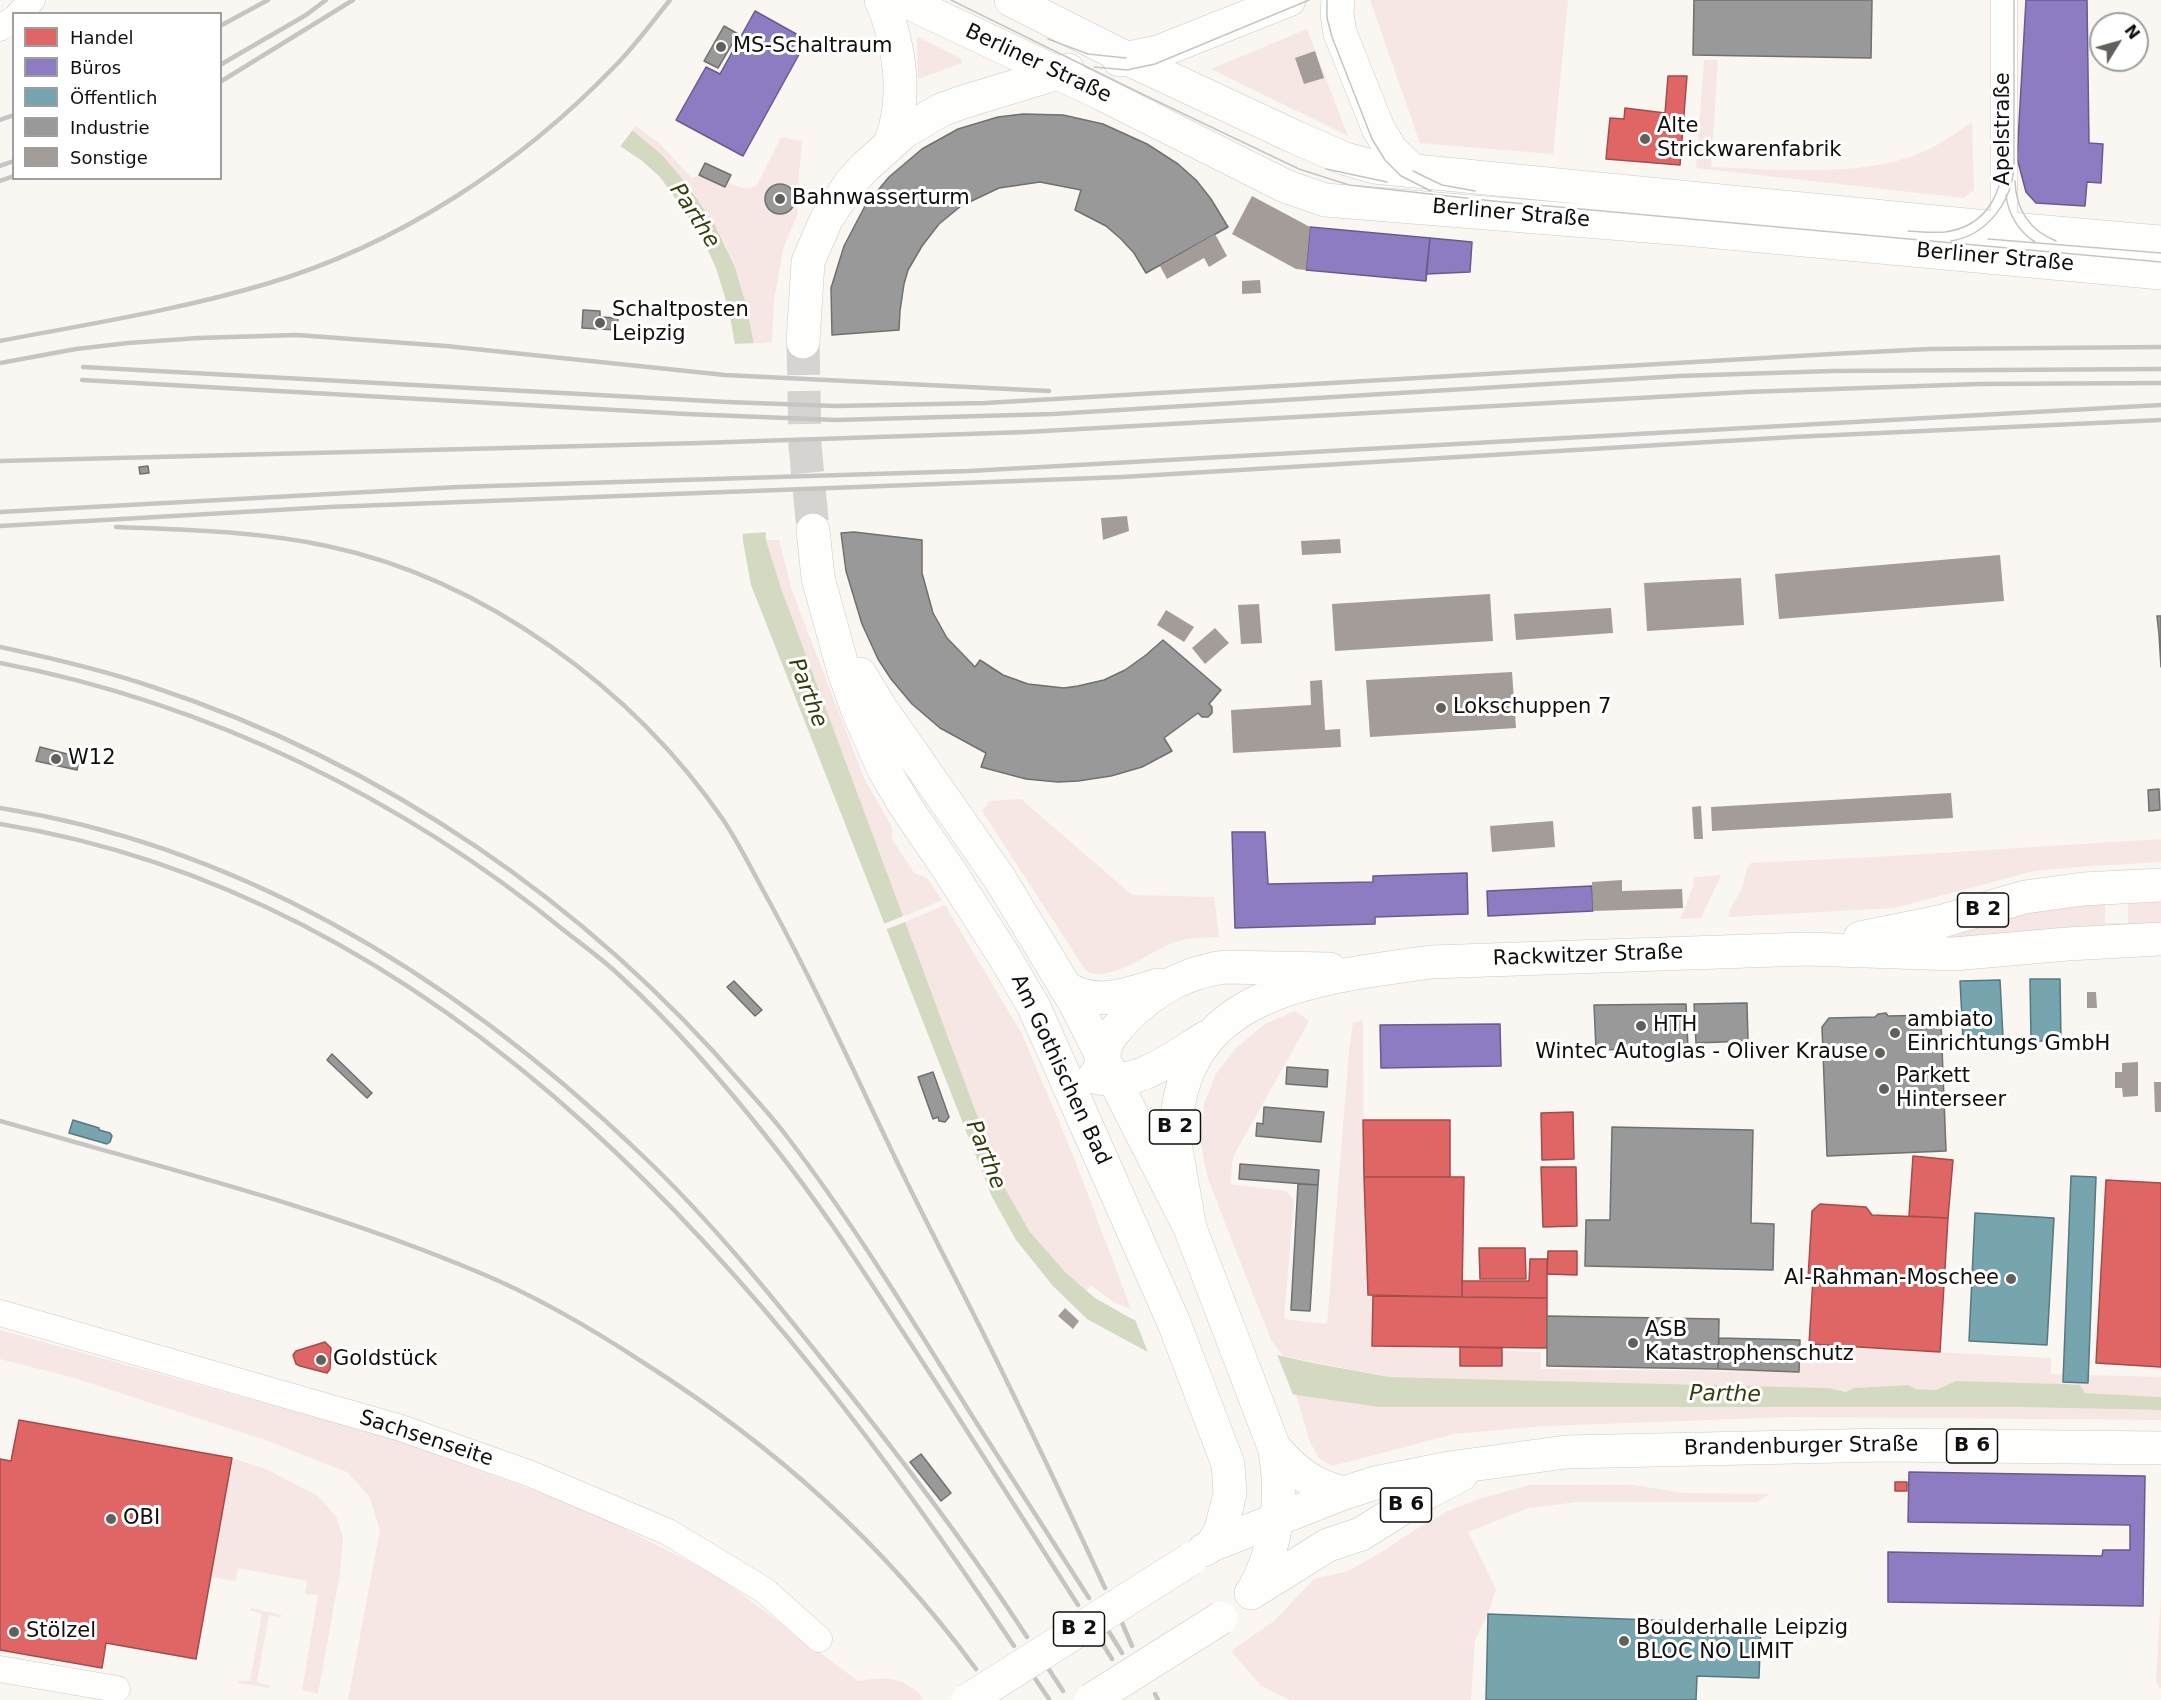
<!DOCTYPE html>
<html>
<head>
<meta charset="utf-8">
<style>
  body { margin:0 }
  #map { position:relative; width:2161px; height:1700px; overflow:hidden; background:#faf6f2; font-family:"DejaVu Sans",sans-serif }
  canvas { display:block }
  .legend { position:absolute; left:12px; top:12px; width:210px; height:168px; box-sizing:border-box; background:#fff; border:2px solid #a09f9e; margin:0; padding:8px 10px; list-style:none; font-size:18px; color:#110f0c }
  .legend li { display:flex; align-items:center; gap:12px; height:30px }
  .legend b { width:30px; border:2px solid #a09f9e }
  .north { position:absolute; left:2089px; top:12px; width:60px; height:60px; box-sizing:border-box; background:#fff; border:2px solid #a09f9e; border-radius:50%; rotate:53deg; font-size:16px; font-weight:700; line-height:24px; text-align:center; color:#110f0c }
  .north::after { content:''; display:block; margin:auto; width:21px; height:27px; background:#63605c; clip-path:polygon(50% 0,100% 100%,50% 72%,0 100%) }
</style>
</head>
<body>
<div id="map">
<canvas width="2161" height="1700"></canvas>
<ul class="legend">
<li><b style="height:16px;background:#e06666"></b>Handel</li>
<li><b style="height:16px;background:#8e7cc3"></b>Büros</li>
<li><b style="height:16px;background:#76a5af"></b>Öffentlich</li>
<li><b style="height:16px;background:#999"></b>Industrie</li>
<li><b style="height:16px;background:#a39c98"></b>Sonstige</li>
</ul>
<div class="north">N</div>
</div>
<script>
const ctx = document.querySelector('canvas').getContext('2d');
ctx.lineJoin = 'round';
function paint(path, color) { ctx.fillStyle = color; ctx.fill(path, 'evenodd'); }
function stroke(path, color, width, dash) { ctx.strokeStyle = color; ctx.lineWidth = width; ctx.lineCap = dash ? 'butt' : 'round'; ctx.setLineDash(dash || []); ctx.stroke(path); }
function label(font, color, halo, rows, align = 'center') {
  ctx.font = font + ' "DejaVu Sans",sans-serif'; ctx.lineWidth = 6; ctx.setLineDash([]); ctx.textBaseline = 'middle'; ctx.strokeStyle = halo; ctx.fillStyle = color; for (const [text, x, y, turn = 0] of rows) {
    ctx.save(); ctx.translate(x, y); ctx.rotate((+turn || 0) * Math.PI / 180); ctx.textAlign = isNaN(turn) ? turn : align; if (halo) ctx.strokeText(text, 0, 0); ctx.fillText(text, 0, 0); ctx.restore();
  }
}
const green = new Path2D(`
  M1370,0H1568L1553,154L1420,143Z
  M1307,29L1348,136L1211,69Z
  M917,37L961,58L962,63L918,79Z
  M1704,60H1718L1711,167C1775,169 1861,178 1920,153C1939,146 1955,133 1972,122L1974,190L1964,198L1696,168Z
  M636,126L658,142L692,178L699,175L724,187L727,182C738,187 746,192 757,185L781,137L802,141L796,208L798,213L783,249L774,301L772,342L754,344C749,318 744,292 735,267C714,212 677,167 632,130ZM778,184C788,185 798,191 794,203C785,231 744,198 778,184Z
  M766,540H779L792,591L865,780L892,827V839L914,873L927,878L942,900L903,917L781,588Z
  M1021,799L1132,895L1214,897L1219,937C1207,938 1194,937 1182,940C1155,946 1112,985 1086,971L982,811L990,801Z
  M2161,839V862L2076,867L2034,871L1894,908L1728,917C1730,905 1739,897 1743,885C1745,878 1745,868 1751,863L1893,856Z
  M1721,875L1701,918L1680,919L1693,887L1694,877Z
  M2161,894V929L1939,944V933L2007,912ZM2105,901H2128V923H2105Z
  M945,905L1022,1034L1073,1155L1131,1309L1113,1302L1091,1285L1086,1291L1066,1273L1030,1232L1003,1185L905,922Z
  M1295,1011L1309,1021L1233,1157L1230,1184L1286,1191L1294,1200L1284,1319L1327,1324L1349,1052L1353,1023L1363,1020L1364,1177L1368,1295L1373,1296V1346L1541,1352V1369L1799,1372V1345L2051,1358V1374L2161,1377V1397L2085,1393L2080,1385L2065,1384L1956,1381L1936,1390L1916,1389L1907,1385L1854,1388L1846,1392L1829,1388L1389,1377L1283,1356L1271,1340L1208,1179L1201,1145L1204,1104L1216,1074L1236,1048L1265,1024Z
  M0,1330L397,1440L589,1511L716,1575L858,1681C887,1677 901,1675 923,1698L920,1700H348L380,1530L369,1496L347,1472L265,1440L71,1377L0,1359Z
  M1296,1395L1379,1407H2016L2161,1410V1420L1793,1417L1544,1426L1454,1434L1332,1466L1319,1458L1310,1442Z
  M232,1458L268,1470L318,1496L336,1516L343,1538L340,1573L318,1694L302,1690L318,1595L305,1594L307,1581L238,1568L236,1581L211,1577Z
  M1530,1485H1633L1684,1493L1770,1494L1757,1502H1578L1529,1508L1468,1532L1496,1589L1488,1614L1475,1639L1471,1700H1290L1261,1686L1231,1651L1274,1621L1314,1579L1348,1571L1380,1553L1415,1530L1448,1511L1482,1498Z
  M2161,1594V1688L2160,1689L2156,1682Z
  M251,1608L282,1615L279,1617L269,1615L257,1682L270,1686L269,1688L239,1683L237,1681H250L262,1614L250,1610Z`);
const water = new Path2D(`
  M632,130L662,155L685,182L714,223L735,267L746,304L754,344L766,540L781,588L1003,1185L1030,1232L1066,1273L1095,1298L1132,1319L1164,1330L1313,1363L1389,1377L1829,1388L1846,1392L1854,1388L1908,1385L1916,1389L1936,1390L1956,1381L2065,1384L2080,1385L2085,1393L2161,1397V1410L2016,1407H1379L1296,1395L1162,1357L1146,1351L1087,1319L1053,1286L1016,1240L992,1197L751,585L743,541L735,345L729,310L716,268L700,233L660,177L641,160L620,146Z`);
const pier = new Path2D(`
  M365,0H414L634,128L619,148Z
  M757,343L768,532L740,534L732,344Z
  M906,915L908,921L884,930L881,925Z
  M1134,1317L1165,1327L1276,1352L1294,1397L1149,1355Z`);
const shops = new Path2D(`
  M1668,76H1687L1680,165L1606,159L1610,118L1624,119L1625,108L1665,113Z
  M1573,1112L1574,1159L1542,1160L1541,1113Z
  M1363,1120H1450V1177H1364Z
  M1913,1156L1953,1160L1948,1218L1909,1216Z
  M1541,1167H1576L1577,1226L1543,1227Z
  M1364,1177H1464L1462,1297L1368,1295Z
  M2106,1180L2161,1183V1367L2096,1363Z
  M1820,1204L1866,1207L1872,1215L1948,1218L1940,1352L1809,1344L1813,1279H1808L1812,1211Z
  M1479,1248H1525L1526,1279H1480Z
  M1548,1251H1577V1275L1547,1274Z
  M1530,1259H1547V1298L1462,1297V1281H1529Z
  M1373,1296L1547,1298V1348L1372,1346Z
  M325,1342L331,1348L330,1369L327,1373L300,1366L296,1364L293,1355L296,1351Z
  M1460,1347L1502,1348V1366H1460Z
  M19,1420L232,1458L196,1659L106,1643L102,1668L0,1650V1459L11,1461Z
  M1895,1482H1907V1491H1895Z`);
const offices = new Path2D(`
  M2026,0H2087L2089,143L2103,144L2101,183L2087,182L2085,206L2036,203L2026,192L2017,158Z
  M755,11L807,40L743,156L676,120L706,67L720,74Z
  M1310,227L1430,238L1426,281L1306,270Z
  M1430,238L1472,242L1470,272L1426,274Z
  M1232,832H1265L1268,884L1373,882V876L1467,873L1468,914L1375,917V924L1235,928Z
  M1592,886L1593,911L1488,916L1487,891Z
  M1500,1024L1501,1066L1381,1068L1380,1025Z
  M1909,1472L2145,1476L2143,1606L1888,1602V1552L2102,1556L2103,1550H2130V1525L1908,1522Z`);
const public = new Path2D(`
  M2030,979H2060L2061,1041H2031Z
  M2000,980L2003,1037L1963,1039L1960,981Z
  M73,1120L99,1128V1130L110,1133L112,1136L110,1142L107,1144L69,1133Z
  M2071,1176L2096,1177L2088,1383L2063,1382Z
  M1975,1213L2054,1218L2047,1345L1969,1341Z
  M1488,1614L1761,1624L1759,1678L1697,1676L1696,1700H1486Z`);
const industry = new Path2D(`
  M1694,0H1872L1871,58L1693,55Z
  M724,26L738,34L718,68L704,61Z
  M1023,114L1063,115L1103,124L1147,144L1178,164L1196,180L1211,199L1228,227L1146,273L1134,253L1121,239L1106,226L1075,210L1081,190L1040,182L999,188L961,206L939,224L922,246L908,270L904,284L900,311L899,330L832,335L831,288L844,246L865,206L889,177L922,149L958,129L998,117Z
  M705,163L731,175L725,187L699,175Z
  M765 199a15 15 0 1 1 30 0a15 15 0 1 1-30 0Z
  M583,310L600,311V317L618,318L617,330L582,328Z
  M148,466L149,473L140,474L139,467Z
  M854,532L922,540V573L933,613L947,638L975,667L980,660L1003,675L1028,684L1064,688L1078,686L1104,680L1125,670L1146,655L1163,640L1221,690L1209,704L1212,707V713L1208,717H1202L1198,713L1164,738L1172,751L1142,767L1111,776L1078,781L1058,782L1026,779L981,767L986,753L940,728L912,704L891,679L878,659L862,624L846,571L841,533Z
  M2157,616H2161V667L2159,634Z
  M40,747L71,755L70,758L79,760L77,770L36,761Z
  M2159,789L2160,810L2149,811L2148,790Z
  M734,981L762,1010L755,1016L727,987Z
  M1747,1003L1748,1041L1696,1043L1694,1004Z
  M1686,1004L1688,1048L1596,1050L1594,1005Z
  M1886,1013L1888,1016L1935,1015L1941,1022L1946,1151L1827,1156L1822,1027L1829,1018L1875,1017L1878,1014Z
  M332,1054L372,1093L367,1098L327,1060Z
  M1287,1067L1328,1070L1327,1087L1286,1084Z
  M933,1072L949,1117L945,1122L939,1121L938,1117L933,1119L918,1077Z
  M1264,1107L1324,1112L1321,1142L1256,1136L1257,1123L1263,1124Z
  M1612,1127L1753,1130L1751,1223L1774,1224L1773,1270L1585,1266L1586,1220H1610Z
  M1240,1164L1319,1170L1318,1185L1239,1179Z
  M1298,1184L1318,1185L1310,1311L1291,1310Z
  M1547,1316L1719,1319L1718,1369L1547,1366Z
  M1719,1338L1800,1340L1799,1372L1718,1369Z
  M921,1454L951,1493L941,1501L910,1462Z`);
const building = new Path2D(`
  M1315,51L1324,78L1304,84L1295,58Z
  M1252,196L1310,227L1306,270L1296,269L1232,234Z
  M1215,234L1227,256L1209,267L1204,258L1167,279L1160,266Z
  M1260,280L1261,293L1242,294V281Z
  M1127,516L1129,531L1103,540L1101,518Z
  M1340,539L1341,553L1302,555L1301,541Z
  M2000,555L2004,601L1779,619L1775,574Z
  M1741,578L1744,625L1647,631L1644,583Z
  M1490,594L1493,641L1335,651L1332,604Z
  M1259,604L1262,643L1241,644L1238,605Z
  M1611,608L1613,633L1516,640L1514,614Z
  M1166,610L1194,627L1184,642L1157,625Z
  M1215,628L1229,643L1205,664L1192,648Z
  M1512,672L1516,728L1370,737L1366,680Z
  M1322,680L1325,730L1340,729L1341,747L1233,753L1231,710L1311,705L1310,681Z
  M1951,793L1953,818L1712,831L1711,807Z
  M1701,806L1703,839H1694L1692,807Z
  M1553,821L1555,847L1492,852L1490,826Z
  M1622,880V891L1682,889L1683,908L1593,911L1592,882Z
  M2087,992H2096L2097,1008H2087Z
  M2138,1062V1096L2123,1097L2122,1088H2115V1072H2122V1063Z
  M2154,1082H2161V1112H2155Z
  M1065,1308L1079,1321L1073,1329L1058,1316Z`);
const majorTunnel = new Path2D(`
  M803,342L805,445L813,530`);
const minor = new Path2D(`
  M19,14L32,0
  M0,28L14,19
  M2004,246V0
  M0,1313L401,1428L531,1474L668,1532L764,1590L819,1639
  M0,1669L117,1689`);
const major = new Path2D(`
  M881,0C900,43 908,99 890,144
  M903,0L1102,94L1285,186L1325,200L1685,229L2161,273
  M1011,0L1126,58L1297,138L1343,158L1374,167L1966,225L2161,242
  M1338,0L1337,14L1340,33L1378,128L1391,150L1413,171
  M1119,60L1158,52L1289,0
  M803,342L808,262L826,220L851,182L865,167L904,132L941,110L963,102L1068,70
  M813,530L818,578L844,672L858,711L883,768L906,807L949,870L1004,956L1034,1007L1174,1323L1228,1464L1230,1493L1227,1506L1221,1529L1212,1545
  M860,674L882,710L1000,879L1075,1003L1190,1228L1274,1447C1284,1495 1277,1548 1253,1591
  M1860,938L1939,922L2025,897L2083,889L2161,885
  M1065,987C1096,1007 1125,995 1158,985
  M1098,1073L1108,1040L1113,1033C1143,997 1177,974 1224,967L1330,969
  M1094,1077C1135,1089 1172,1058 1205,1038
  M1190,1228L1176,1149C1170,991 1309,979 1431,962L1806,949L1954,954L2067,944L2161,939
  M1274,1447C1294,1471 1313,1486 1344,1493
  M1204,1550L1212,1545L1344,1493L1375,1483L1449,1468L1566,1452L1885,1445L2161,1448
  M1251,1593L1328,1545L1361,1534L1428,1492L1461,1475`);
const tram = new Path2D(`
  M951,0L1142,94L1299,169L1349,185L1493,201L2161,262
  M1327,0V18L1332,37L1372,139L1385,160L1401,176L1431,191
  M1048,39L1088,54L1126,58
  M1094,67L1127,70L1155,64L1309,0
  M1326,169L1387,182
  M1413,171L1442,185L1475,191
  M2015,181C2016,209 2029,230 2056,241
  M2006,195C2008,214 2019,232 2035,242
  M1908,231C1920,232 1933,233 1945,232C1989,226 2002,191 2005,153
  M1988,239L2161,253
  M1951,241C1988,235 2012,201 2014,166V0`);
const rail = new Path2D(`
  M220,26L268,0
  M220,65L306,15L326,0
  M220,82L353,0
  M0,120L14,115
  M0,166L14,161
  M0,181L14,176
  M0,341C88,324 179,310 266,284C398,245 520,165 615,66C635,46 652,22 670,0
  M0,363L76,349L128,343L198,338L297,335L446,346L725,375L1049,391
  M83,367L727,402L835,406L985,403L1832,354L1929,349L2161,347
  M82,380L686,414L836,420L1053,414L1679,376L1832,371L2161,369
  M0,461L700,443L1026,432L1746,392L1979,384L2161,383
  M0,512L458,487L969,471L2161,405
  M0,526L329,507L1122,477L1793,437L2161,420
  M116,527C186,530 257,531 327,546C484,579 634,689 724,821C741,847 755,876 770,903C813,982 850,1063 888,1143C918,1207 951,1269 983,1333C1025,1417 1065,1502 1105,1588
  M0,647C51,658 103,670 153,687C383,763 587,903 744,1086C759,1103 775,1120 788,1138C860,1232 920,1334 983,1433C1018,1488 1054,1543 1089,1598
  M0,663C208,703 403,798 566,932C584,946 602,959 618,974C675,1026 726,1085 773,1145C820,1204 860,1266 901,1329C961,1420 1019,1513 1078,1605
  M0,808C251,848 464,984 644,1157C713,1223 774,1299 833,1373C901,1458 968,1546 1027,1637
  M0,824C457,898 772,1282 1014,1646
  M0,1121C160,1167 324,1207 478,1272C536,1296 591,1328 644,1363C776,1447 883,1543 976,1669
  M1120,1618L1132,1646
  M1106,1627L1122,1653
  M1096,1633L1112,1659
  M1046,1665L1063,1691
  M1032,1674L1049,1699
  M1155,1694L1158,1700
  M997,1697L999,1700`);
const majorBridge = new Path2D(`
  M968,1700L1191,1559
  M1091,1700L1221,1618`);
const markers = [
  [721,47,6,"#63605c"],
  [1645,139,6,"#63605c"],
  [780,199,6,"#63605c"],
  [600,323,6,"#63605c"],
  [1441,708,6,"#63605c"],
  [56,759,6,"#63605c"],
  [1641,1026,6,"#63605c"],
  [1895,1033,6,"#63605c"],
  [1880,1053,6,"#63605c"],
  [1884,1089,6,"#63605c"],
  [2011,1279,6,"#63605c"],
  [1633,1343,6,"#63605c"],
  [321,1360,6,"#63605c"],
  [111,1519,6,"#63605c"],
  [14,1632,6,"#63605c"],
  [1624,1641,6,"#63605c"]
];
const shields = [
  [1983,910,51],
  [1175,1127,51],
  [1972,1446,51],
  [1406,1505,51],
  [1079,1629,51]
];
const shieldNames = [
  ["B 2",1983,910],
  ["B 2",1175,1127],
  ["B 6",1972,1446],
  ["B 6",1406,1505],
  ["B 2",1079,1629]
];
const poiNames = [
  ["MS-Schaltraum",733,47],
  ["Alte",1657,127],
  ["Strickwarenfabrik",1657,151],
  ["Bahnwasserturm",792,199],
  ["Schaltposten",612,311],
  ["Leipzig",612,335],
  ["Lokschuppen 7",1453,708],
  ["W12",68,759],
  ["ambiato",1907,1021],
  ["Einrichtungs GmbH",1907,1045],
  ["HTH",1653,1026],
  ["Wintec Autoglas - Oliver Krause",1868,1053,"right"],
  ["Parkett",1896,1077],
  ["Hinterseer",1896,1101],
  ["Al-Rahman-Moschee",1999,1279,"right"],
  ["ASB",1645,1331],
  ["Katastrophenschutz",1645,1355],
  ["Goldstück",333,1360],
  ["OBI",123,1519],
  ["Boulderhalle Leipzig",1636,1629],
  ["BLOC NO LIMIT",1636,1653],
  ["Stölzel",26,1632]
];
const streetNames = [
  ["Berliner Straße",1038,64,25],
  ["Apelstraße",2004,129,-90],
  ["Berliner Straße",1511,214,5],
  ["Berliner Straße",1995,258,5],
  ["Rackwitzer Straße",1588,956,-2],
  ["Am Gothischen Bad",1060,1070,65],
  ["Sachsenseite",426,1439,18],
  ["Brandenburger Straße",1801,1447,-1]
];
const waterNames = [
  ["Parthe",694,216,57],
  ["Parthe",807,693,69],
  ["Parthe",985,1155,68],
  ["Parthe",1725,1395,1]
];
paint(green, '#f6e7e4');
paint(water, '#d4d9c2');
paint(pier, '#faf6f2');
paint(shops, '#e06666');
stroke(shops, '#a24c4b', 1.5);
paint(offices, '#8e7cc3');
stroke(offices, '#685b8c', 1.5);
paint(public, '#76a5af');
stroke(public, '#58787e', 1.5);
paint(industry, '#999');
stroke(industry, '#70706f', 1.5);
paint(building, '#a39c98');
stroke(majorTunnel, '#d7d3d0', 33, [33, 16]);
stroke(minor, '#ccc9c5', 27);
stroke(major, '#ccc9c5', 34);
stroke(minor, '#fefefd', 26);
stroke(major, '#fefefd', 33);
stroke(tram, '#c5c5c3', 1.5);
stroke(rail, '#c5c5c3', 4.5);
stroke(majorBridge, '#ccc9c5', 34, []);
stroke(majorBridge, '#fefefd', 33);
for (const [x, y, r, color] of markers) { const dot = new Path2D(); dot.arc(x, y, r, 0, 2 * Math.PI); ctx.fillStyle = color; ctx.fill(dot); stroke(dot, '#fff', 2); }
for (const [x, y, w] of shields) { const box = new Path2D(); box.roundRect(x - w / 2, y - 17, w, 34, 4.5); ctx.fillStyle = '#fff'; ctx.fill(box); stroke(box, '#110f0c', 1.5); }
label('bold 20px', '#110f0c', null, shieldNames);
label('21px', '#110f0c', '#fff', poiNames, 'left');
label('21px', '#110f0c', '#fff', streetNames);
label('italic 22px', '#343d0b', '#fff', waterNames);
</script>
</body>
</html>
